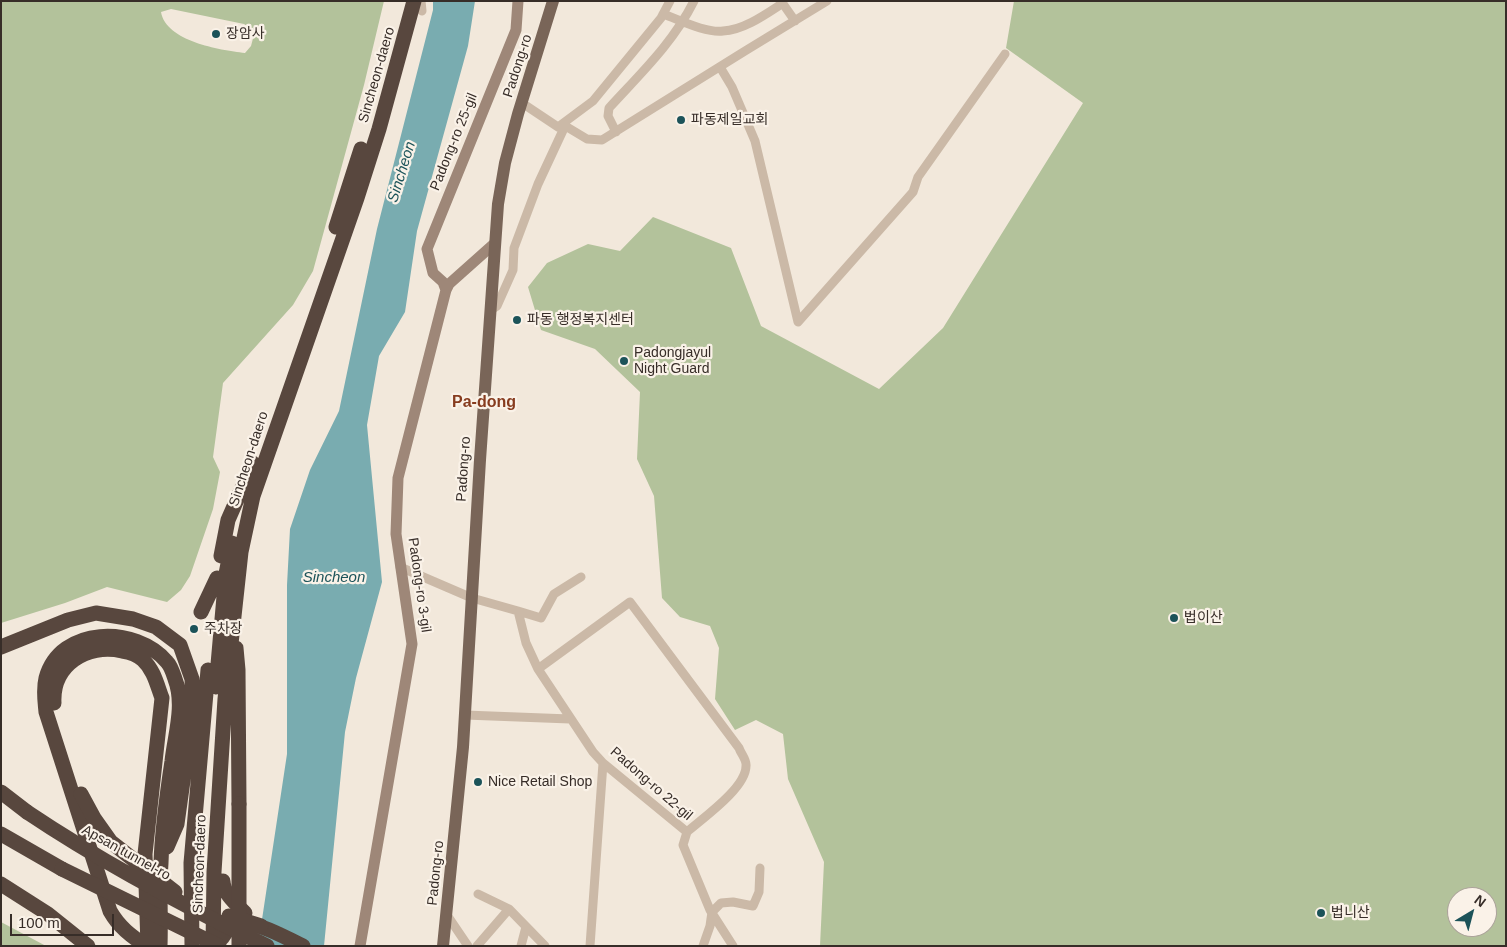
<!DOCTYPE html>
<html>
<head>
<meta charset="utf-8">
<style>
  body { margin:0 }
  #map { position:relative; width:1507px; height:947px; overflow:hidden; background:#f2e8db; font-family:Helvetica,sans-serif }
  canvas { display:block }
  .frame { position:absolute; inset:0; border:2px solid #372d28; pointer-events:none }
  .north { position:absolute; left:1447px; top:887px; width:50px; height:50px; box-sizing:border-box; background:#faf2e8; border:1px solid #aca39b; border-radius:50%; rotate:37deg; font-size:14px; font-weight:700; line-height:20px; text-align:center; color:#372d28 }
  .north::after { content:''; display:block; margin:auto; width:18px; height:22px; background:#1c5359; clip-path:polygon(50% 0,100% 100%,50% 72%,0 100%) }
  .scale { position:absolute; left:10px; top:914px; width:104px; height:22px; box-sizing:border-box; border:2px solid #372d28; border-top:0; padding-left:6px; font-size:15px; line-height:18px; white-space:nowrap; color:#372d28; -webkit-text-stroke:4px #faf2e8; paint-order:stroke }
</style>
</head>
<body>
<div id="map">
<canvas width="1507" height="947"></canvas>
<div class="frame"></div>
<div class="north">N</div>
<div class="scale">100 m</div>
</div>
<script>
const ctx = document.querySelector('canvas').getContext('2d');
ctx.lineJoin = 'round';
function paint(path, color) { ctx.fillStyle = color; ctx.fill(path, 'evenodd'); }
function stroke(path, color, width, dash) { ctx.strokeStyle = color; ctx.lineWidth = width; ctx.lineCap = dash ? 'butt' : 'round'; ctx.setLineDash(dash || []); ctx.stroke(path); }
function label(font, color, halo, rows, align = 'center') {
  ctx.font = font + ' Helvetica,"Noto Sans KR",sans-serif'; ctx.lineWidth = 4.5; ctx.setLineDash([]); ctx.textBaseline = 'middle'; ctx.strokeStyle = halo; ctx.fillStyle = color; for (const [text, x, y, turn = 0] of rows) {
    ctx.save(); ctx.translate(x, y); ctx.rotate((+turn || 0) * Math.PI / 180); ctx.textAlign = isNaN(turn) ? turn : align; if (halo) ctx.strokeText(text, 0, 0); ctx.fillText(text, 0, 0); ctx.restore();
  }
}
const green = new Path2D(`
  M1,1H384L364,85L313,271L293,305L223,383L213,457L220,472L213,509L190,576L181,590L167,602L107,587L65,603L1,623ZM171,9L244,24L255,31L251,46L245,53C219,50 166,41 161,12Z
  M1014,1H1506V946H820L824,862L788,779L783,734L756,720L735,730L715,699L719,648L710,626L680,617L662,598L654,496L637,459L640,392L595,349L541,330L528,287L547,263L588,244L620,251L653,217L731,248L761,326L879,389L943,328L1083,103L1006,48ZM1457,897H1487V927H1457Z
  M1,922L46,946H1Z`);
const water = new Path2D(`
  M433,1H475L468,46L417,231L405,312L379,356L367,425L382,582L356,678L345,732L324,946H258L287,754V585L290,529L310,470L339,411L377,229L433,10Z`);
const street = new Path2D(`
  M421,1L422,11
  M781,1L795,21
  M663,14C680,20 705,33 723,31C744,30 766,14 783,3
  M720,67L732,87L755,141L798,322L913,192L918,177L1005,54
  M522,103L558,127L593,101L661,18L670,1
  M562,124L587,139L602,140L745,51L827,1
  M616,132L608,116L609,108C640,74 673,43 694,1
  M491,310L497,306L513,270L514,248L538,184L565,126
  M400,567L472,598L518,611L526,643L538,669L593,752L603,763L687,832L683,845L710,910L733,946
  M518,611L541,618L554,594L581,577
  M538,669L630,602L739,748C741,754 747,760 746,766C746,788 703,818 687,832
  M465,715L570,719
  M478,894L509,909L545,946
  M447,915L468,946
  M477,946L509,909
  M521,946L526,927
  M590,946L603,763
  M703,946L710,926L712,912L721,903L733,902L753,906L759,892L760,868`);
const secondary = new Path2D(`
  M446,290L443,282L433,273L427,249L516,30L518,1
  M360,946L412,644L396,534L398,478L446,290L449,284L495,243`);
const primary = new Path2D(`
  M443,946L463,747L480,460L498,204L505,163L518,114L553,1`);
const highway = new Path2D(`
  M336,227L361,149
  M221,556L228,520L253,463
  M201,612L217,578
  M1,647L68,620L96,613L133,619L156,627L180,645L192,679L193,709L177,824L167,847
  M236,648L238,670L239,804
  M216,687L226,574L232,543
  M54,703C52,665 87,643 122,651C130,652 138,655 143,660C154,670 157,685 162,698L145,854L148,946
  M1,792L27,812
  M1,834L62,869
  M223,881C223,893 236,904 245,913
  M1,884L48,914L88,946
  M222,938L232,923C258,921 280,935 303,946
  M146,946C131,936 119,927 110,911L46,712C45,701 43,690 46,678C60,626 136,625 167,662C171,666 173,673 175,679C185,705 175,734 172,761C167,794 162,829 161,863C159,890 161,918 160,946
  M192,946L191,863L208,670
  M213,946L214,872L225,699L241,552L253,496L357,198L379,129L414,1`);
const highwayBridge = new Path2D(`
  M81,794L94,818L111,842L175,892
  M27,812C103,863 184,906 267,946
  M62,869L219,946
  M229,916L261,926
  M239,946V804`);
const markers = [
  [216,34,5,"#1c5359"],
  [681,120,5,"#1c5359"],
  [517,320,5,"#1c5359"],
  [624,361,5,"#1c5359"],
  [1174,618,5,"#1c5359"],
  [194,629,5,"#1c5359"],
  [478,782,5,"#1c5359"],
  [1321,913,5,"#1c5359"]
];
const poiNames = [
  ["장암사",226,34],
  ["파동제일교회",691,120],
  ["파동 행정복지센터",527,320],
  ["Padongjayul",634,353],
  ["Night Guard",634,369],
  ["법이산",1184,618],
  ["주차장",204,629],
  ["Nice Retail Shop",488,782],
  ["법니산",1331,913]
];
const streetNames = [
  ["Padong-ro",518,66,-72],
  ["Sincheon-daero",377,75,-74],
  ["Padong-ro 25-gil",454,142,-68],
  ["Sincheon-daero",249,459,-72],
  ["Padong-ro",464,469,-86],
  ["Padong-ro 3-gil",419,585,82],
  ["Padong-ro 22-gil",651,784,41],
  ["Apsan tunnel-ro",126,853,29],
  ["Sincheon-daero",200,864,-88],
  ["Padong-ro",436,873,-84]
];
const waterNames = [
  ["Sincheon",402,172,-73],
  ["Sincheon",334,578]
];
const quarterNames = [
  ["Pa-dong",484,403]
];
paint(green, '#b3c29b');
paint(water, '#79acb0');
stroke(street, '#cbb9a7', 9);
stroke(secondary, '#9e8778', 11);
stroke(primary, '#796558', 12);
stroke(highway, '#58473e', 15);
stroke(highwayBridge, '#58473e', 15);
for (const [x, y, r, color] of markers) { const dot = new Path2D(); dot.arc(x, y, r, 0, 2 * Math.PI); ctx.fillStyle = color; ctx.fill(dot); stroke(dot, '#faf2e8', 2); }
label('14px', '#372d28', '#faf2e8', poiNames, 'left');
label('14px', '#372d28', '#faf2e8', streetNames);
label('italic 15px', '#1c5359', '#faf2e8', waterNames);
label('bold 16px', '#873c1f', '#faf2e8', quarterNames);
</script>
</body>
</html>
